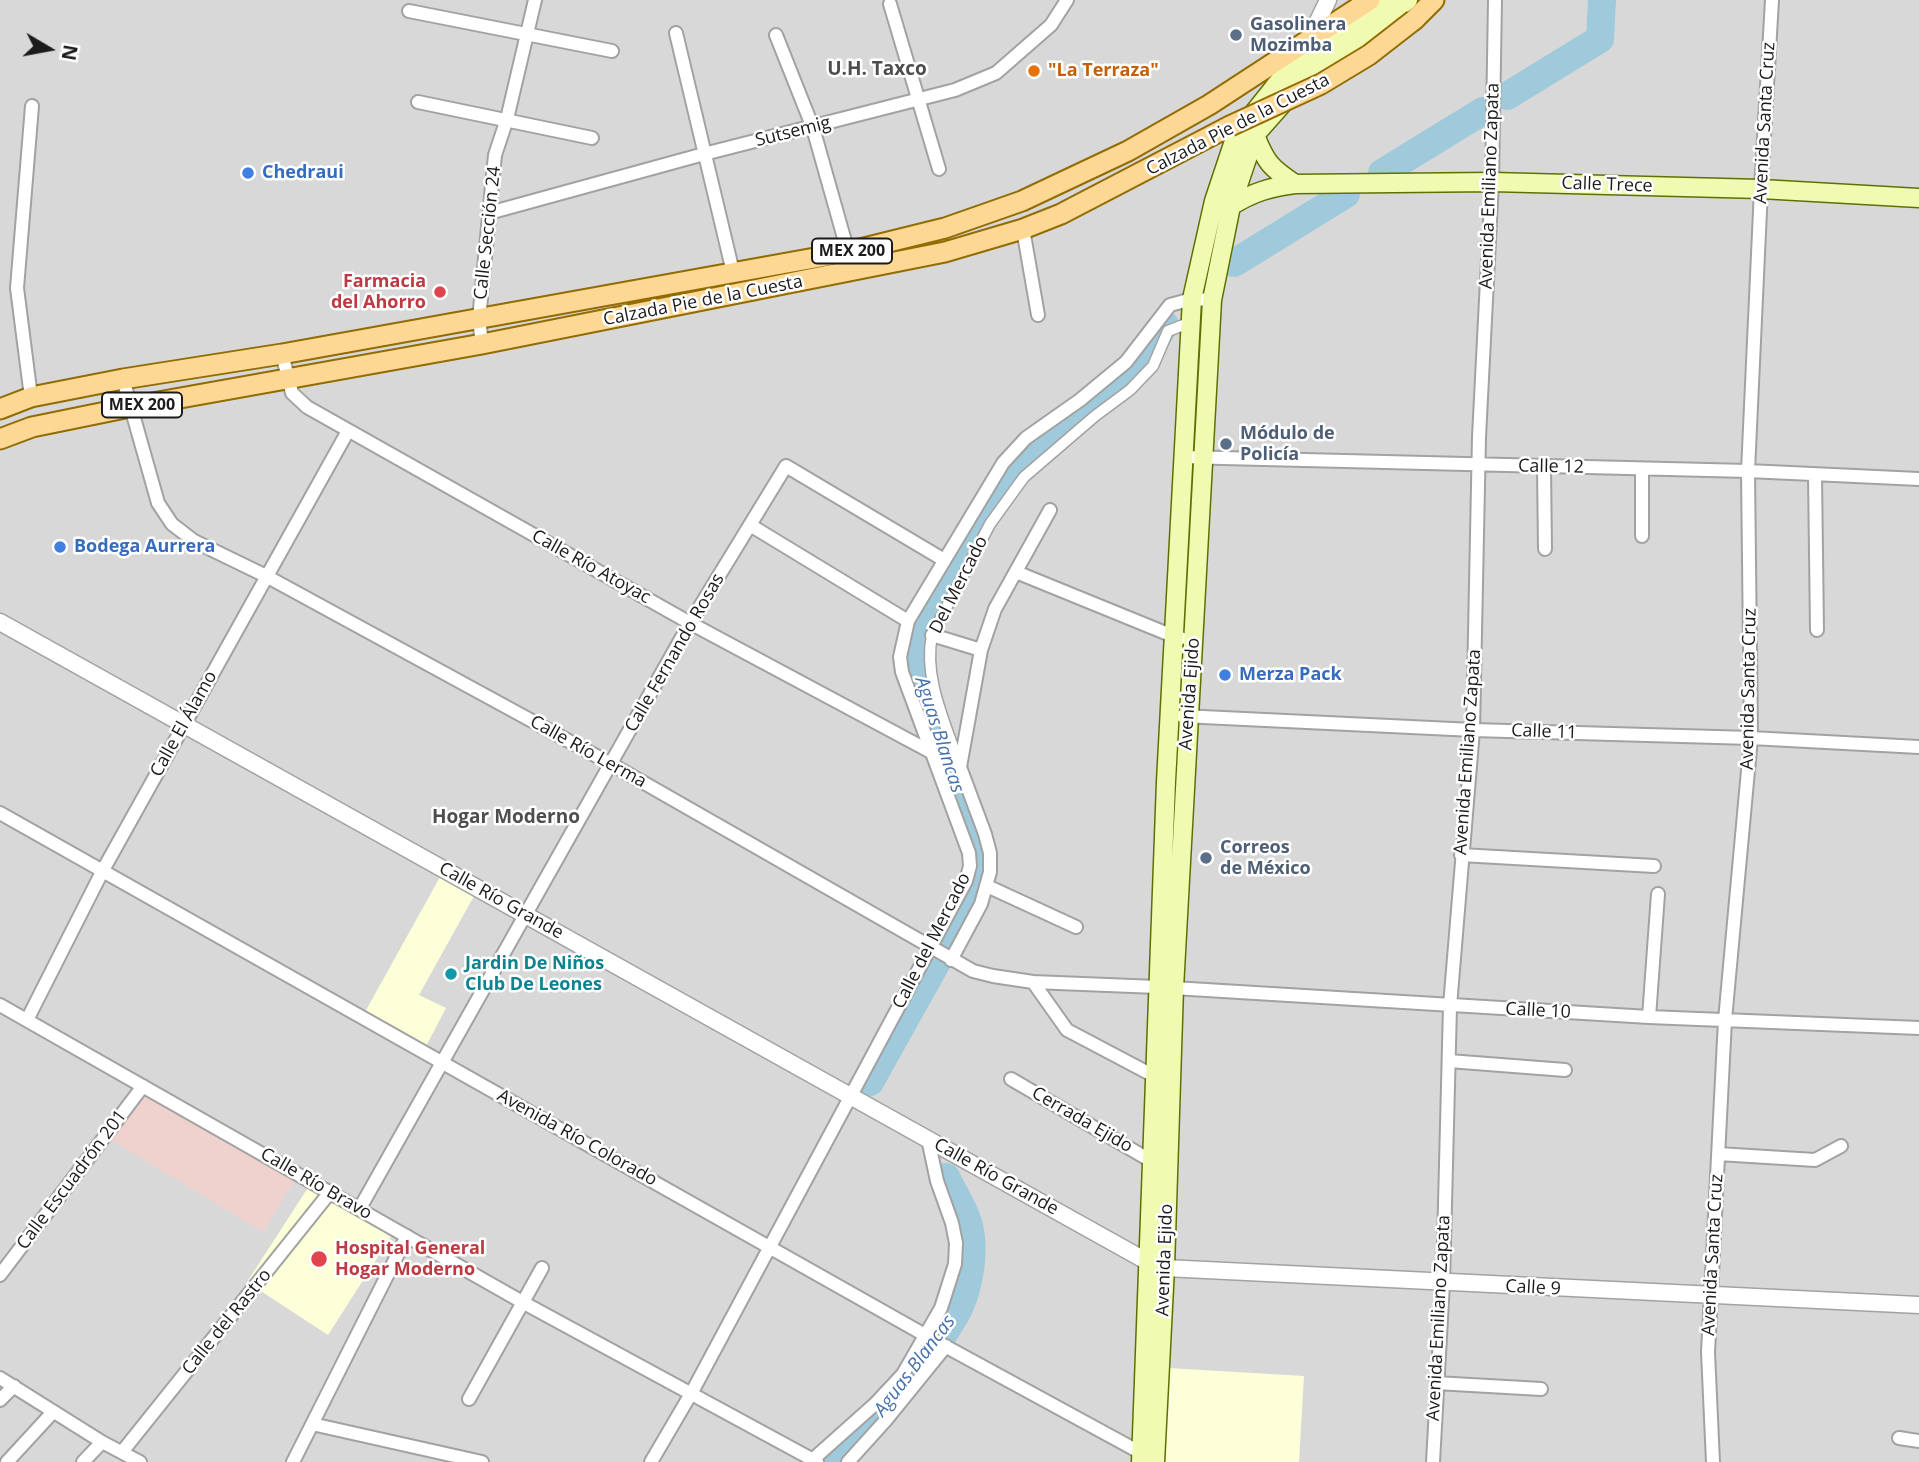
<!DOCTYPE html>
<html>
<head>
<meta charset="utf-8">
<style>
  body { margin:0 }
  #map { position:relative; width:1919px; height:1462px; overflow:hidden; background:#edeae0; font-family:"Open Sans",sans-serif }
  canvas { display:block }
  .north { position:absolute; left:14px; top:14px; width:70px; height:70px; -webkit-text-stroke:5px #fff; paint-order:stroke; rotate:100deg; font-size:19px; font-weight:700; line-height:28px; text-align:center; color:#1b1b1b }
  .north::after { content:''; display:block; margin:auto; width:24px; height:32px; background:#1b1b1b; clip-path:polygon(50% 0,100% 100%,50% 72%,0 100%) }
</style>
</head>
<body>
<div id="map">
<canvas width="1919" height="1462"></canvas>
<div class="north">N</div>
</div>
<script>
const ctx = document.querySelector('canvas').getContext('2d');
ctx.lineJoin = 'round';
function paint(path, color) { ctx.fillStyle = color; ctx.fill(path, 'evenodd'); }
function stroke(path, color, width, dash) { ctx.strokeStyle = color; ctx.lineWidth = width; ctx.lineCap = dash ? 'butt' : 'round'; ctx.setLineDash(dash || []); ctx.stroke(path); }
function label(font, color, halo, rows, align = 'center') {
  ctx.font = font + ' "Open Sans",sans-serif'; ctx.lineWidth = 5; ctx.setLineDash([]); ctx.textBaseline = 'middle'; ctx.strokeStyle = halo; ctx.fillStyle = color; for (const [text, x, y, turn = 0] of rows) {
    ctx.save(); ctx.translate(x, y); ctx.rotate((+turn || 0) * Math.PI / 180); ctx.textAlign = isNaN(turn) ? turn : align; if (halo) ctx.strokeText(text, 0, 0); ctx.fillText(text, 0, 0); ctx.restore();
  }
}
const residential = new Path2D(`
  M0,0H1919V1462H0Z`);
const commercial = new Path2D(`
  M141,1094L294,1181L263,1232L110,1139Z`);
const education = new Path2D(`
  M440,877L474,896L419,995L446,1008L424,1050L365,1012Z
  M311,1183L392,1235L328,1335L247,1282Z
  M1168,1368L1304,1376L1299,1462H1162Z`);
const river = new Path2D(`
  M1507,96L1600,39L1602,0
  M1382,173L1483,111
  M1234,263L1346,194
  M870,1082L951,937L979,879L978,853L917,675V638L969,542L1029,449L1117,385L1143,358L1165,325
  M832,1462C877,1418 924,1370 956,1314C968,1293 975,1255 970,1231C968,1215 953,1192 946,1177`);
const pedestrian = new Path2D(`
  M960,767C946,724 923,679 932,635L990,524L1024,477L1095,416L1130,390L1153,366L1168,331L1191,322`);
const minor = new Path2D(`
  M890,4L939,169
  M409,11L612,51
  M676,33L733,272
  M776,35L813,128L848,252
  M418,102L592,138
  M489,213L704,154L955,90L996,73L1051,25L1067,0
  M1023,229L1038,315
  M482,344L479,319L495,155L507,119L535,0
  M282,354L292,393L307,407L690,623L931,752
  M123,379L158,503L172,524L194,541L266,576L611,764L973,971L993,976L1033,982L1157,987L1649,1017L1919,1028
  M31,397L17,288L32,106
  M1183,457L1748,471L1919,479
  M1544,467L1545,549
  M1815,475L1817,630
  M750,525L908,621
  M1642,536V469
  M1016,572L1173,636L1181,638
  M932,635L981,650
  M1182,716L1473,730L1751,738L1919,747
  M0,813L932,1339L1145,1455
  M1461,855L1654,866
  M987,886L1076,927
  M951,960L981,904L990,872V853L985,834L960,767L981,650L995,609L1050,510
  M1033,982L1067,1030L1156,1077
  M0,1005L524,1303L817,1462
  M1649,1017L1658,894
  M27,1020L103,870L348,431
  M1449,1061L1565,1070
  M1011,1079L1153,1162
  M1718,1154L1815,1160L1841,1146
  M360,1208L690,623L786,466L944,560
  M0,1275L143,1086
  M0,1378L102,1442L140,1462
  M1436,1383L1541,1389
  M469,1399L542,1268
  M0,1400L14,1386
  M312,1424L482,1462
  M1899,1438L1919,1441
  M122,1452L331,1191
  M7,1462L53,1412
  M83,1462L102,1442
  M293,1462L407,1236
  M651,1462L692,1392L966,881L970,866L969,853L902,672L900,657L908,621L1003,463L1026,438L1080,400L1126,362L1170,305L1192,299L1212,300
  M810,1462L875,1404L903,1374L941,1308L955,1264L956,1243L952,1223L937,1181L928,1139
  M848,1462L886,1420L946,1346
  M1433,1462L1443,1283L1450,1006L1473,730L1479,437L1492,182L1495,0
  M1713,1462L1708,1352L1725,1020L1751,738L1748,471L1761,189L1772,0`);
const tertiary = new Path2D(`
  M1308,42L1328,0
  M0,622L1148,1262L1165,1268L1919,1305`);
const secondary = new Path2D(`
  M1255,135C1266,163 1271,168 1295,184
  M1231,206C1253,192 1271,187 1295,184L1492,182L1761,189L1919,198
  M1141,1462L1166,782L1192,299L1214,201L1236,135L1279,81L1385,0
  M1155,1462L1165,1268L1174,988L1212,300L1231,206L1255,135L1292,93L1408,0`);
const primary = new Path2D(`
  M1414,20L1434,0
  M0,409L31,397L123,379L282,354L848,252L945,228L1022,201L1128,151L1209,105L1370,0
  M0,439L32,427L130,407L482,344L945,252L1023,229L1061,214L1230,126`);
const primaryBridge = new Path2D(`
  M1230,126L1321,84L1369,55L1414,20`);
const markers = [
  [1236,35,7,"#5c6f8a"],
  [1034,71,7,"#e8710a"],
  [248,173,7,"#3f7fe0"],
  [440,292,7,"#e0444e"],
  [1226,444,7,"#5c6f8a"],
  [60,547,7,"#3f7fe0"],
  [1225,675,7,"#3f7fe0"],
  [1206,858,7,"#5c6f8a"],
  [451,974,7,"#0f9aa8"],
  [319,1259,9,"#e0444e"]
];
const shields = [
  [852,251,80],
  [142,405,80]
];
const shieldNames = [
  ["MEX 200",852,251],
  ["MEX 200",142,405]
];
const serviceNames = [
  ["Gasolinera",1250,25],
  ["Mozimba",1250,46],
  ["Módulo de",1240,434],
  ["Policía",1240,455],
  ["Correos",1220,848],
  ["de México",1220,869]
];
const foodNames = [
  ["\"La Terraza\"",1048,71]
];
const streetNames = [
  ["Avenida Santa Cruz",1765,123,-87],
  ["Calzada Pie de la Cuesta",1238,125,-27],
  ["Sutsemig",793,132,-14],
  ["Calle Trece",1607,185,2],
  ["Avenida Emiliano Zapata",1490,186,-88],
  ["Calle Sección 24",488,233,-84],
  ["Calzada Pie de la Cuesta",703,301,-11],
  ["Calle 12",1551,467,1],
  ["Calle Río Atoyac",591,567,29],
  ["Del Mercado",959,585,-63],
  ["Calle Fernando Rosas",675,653,-60],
  ["Avenida Santa Cruz",1749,689,-89],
  ["Avenida Ejido",1190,694,-86],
  ["Calle El Álamo",184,724,-61],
  ["Calle 11",1544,732,2],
  ["Calle Río Lerma",588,752,29],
  ["Avenida Emiliano Zapata",1468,752,-86],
  ["Calle Río Grande",501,901,29],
  ["Calle del Mercado",932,941,-63],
  ["Calle 10",1538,1011,3],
  ["Cerrada Ejido",1082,1120,30],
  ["Avenida Río Colorado",577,1138,29],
  ["Calle Río Grande",996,1177,29],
  ["Calle Escuadrón 201",72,1180,-53],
  ["Calle Río Bravo",316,1184,30],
  ["Avenida Santa Cruz",1713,1255,-87],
  ["Avenida Ejido",1165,1260,-88],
  ["Calle 9",1533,1288,3],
  ["Avenida Emiliano Zapata",1439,1318,-87],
  ["Calle del Rastro",227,1322,-51]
];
const shopNames = [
  ["Chedraui",262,173],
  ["Bodega Aurrera",74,547],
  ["Merza Pack",1239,675]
];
const healthNames = [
  ["Farmacia",426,282],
  ["del Ahorro",426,303],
  ["Hospital General",335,1249,"left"],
  ["Hogar Moderno",335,1270,"left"]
];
const cultureNames = [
  ["Jardin De Niños",465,964],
  ["Club De Leones",465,985]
];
const neighbourhoodNames = [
  ["U.H. Taxco",877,70],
  ["Hogar Moderno",506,818]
];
const waterNames = [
  ["Aguas Blancas",939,735,72],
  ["Aguas Blancas",915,1366,-53]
];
paint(residential, '#d9d8d8');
paint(commercial, '#efd2ce');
paint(education, '#fcffd7');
stroke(river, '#9fcadc', 28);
stroke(pedestrian, '#a2a2a2', 13);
stroke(minor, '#a2a2a2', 16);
stroke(tertiary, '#a2a2a2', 19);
stroke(secondary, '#5d7103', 21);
stroke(primary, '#926c00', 23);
stroke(pedestrian, '#fff', 10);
stroke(minor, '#fff', 12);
stroke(tertiary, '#fff', 16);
stroke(secondary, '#f1fab1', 18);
stroke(primary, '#fdd895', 19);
stroke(primaryBridge, '#926c00', 23, []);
stroke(primaryBridge, '#fdd895', 19);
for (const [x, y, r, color] of markers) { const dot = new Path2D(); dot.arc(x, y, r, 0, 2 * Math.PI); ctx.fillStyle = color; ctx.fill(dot); stroke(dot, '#fff', 2.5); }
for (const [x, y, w] of shields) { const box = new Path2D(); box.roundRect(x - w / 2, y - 12.5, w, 25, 5); ctx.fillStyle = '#fff'; ctx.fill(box); stroke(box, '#1b1b1b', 2); }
label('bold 16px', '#1b1b1b', null, shieldNames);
label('bold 18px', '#4e5e75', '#fff', serviceNames, 'left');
label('bold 18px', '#c56008', '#fff', foodNames, 'left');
label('18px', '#1b1b1b', '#fff', streetNames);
label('bold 18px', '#366cbe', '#fff', shopNames, 'left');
label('bold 18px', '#be3a42', '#fff', healthNames, 'right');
label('bold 18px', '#0d838f', '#fff', cultureNames, 'left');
label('bold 19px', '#4e4e4e', '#fff', neighbourhoodNames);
label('italic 19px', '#4771ab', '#fff', waterNames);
</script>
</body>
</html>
